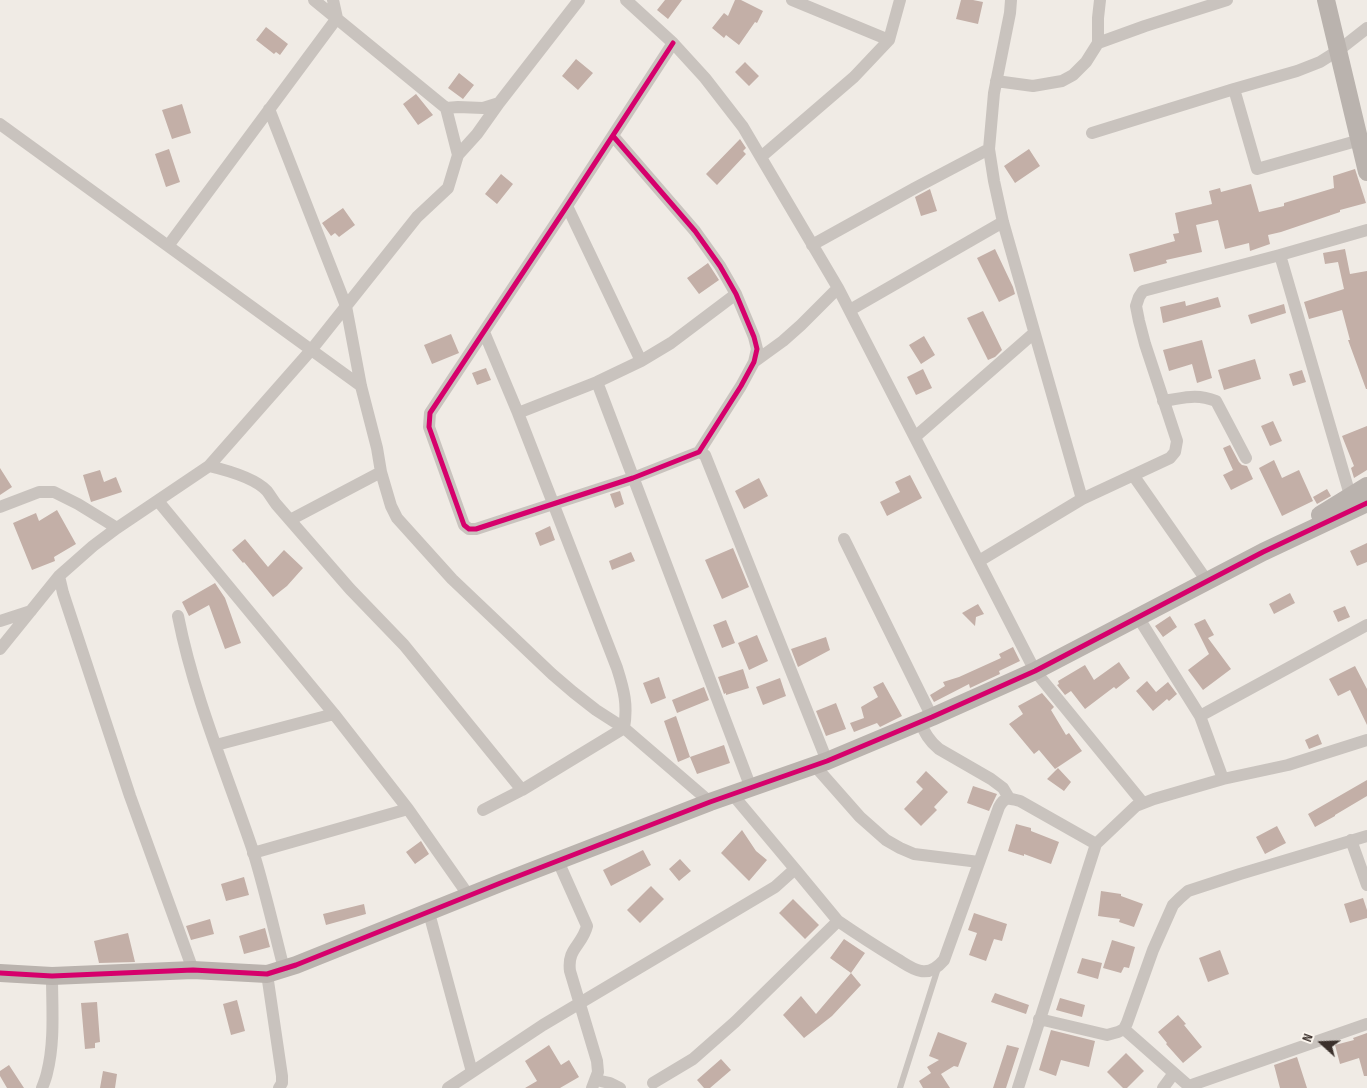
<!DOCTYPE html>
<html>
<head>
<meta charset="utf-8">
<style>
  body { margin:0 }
  #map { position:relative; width:1367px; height:1088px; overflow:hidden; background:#f0ebe5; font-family:"Sofia Sans Condensed",sans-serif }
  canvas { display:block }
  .north { position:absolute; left:1297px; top:1018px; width:50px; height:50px; -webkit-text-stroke:4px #fbf5ee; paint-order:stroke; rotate:290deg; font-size:14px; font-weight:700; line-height:20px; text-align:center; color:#3b302b }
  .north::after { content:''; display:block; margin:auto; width:18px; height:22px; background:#3b302b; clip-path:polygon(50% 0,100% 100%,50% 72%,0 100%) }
</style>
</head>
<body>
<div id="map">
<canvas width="1367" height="1088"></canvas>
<div class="north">N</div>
</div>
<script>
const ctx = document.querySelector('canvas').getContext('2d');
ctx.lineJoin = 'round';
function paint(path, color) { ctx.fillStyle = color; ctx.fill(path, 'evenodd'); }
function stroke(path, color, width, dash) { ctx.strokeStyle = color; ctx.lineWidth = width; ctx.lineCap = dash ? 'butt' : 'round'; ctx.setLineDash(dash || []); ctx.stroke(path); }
const building = new Path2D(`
  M665,0H682L668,19L657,10Z
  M735,0H741L763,11L757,23L755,22L739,45L726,35L724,38L712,28L724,13L728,16Z
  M961,0H973L983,2L978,24L956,19Z
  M266,27L288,44L280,55L276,52L274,54L256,40Z
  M576,59L593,73L578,90L562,76Z
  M745,62L759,76L749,86L735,72Z
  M459,73L474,85L463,99L448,88Z
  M416,94L433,115L418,125L403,104Z
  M182,104L191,133L172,139L162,110Z
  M740,139L746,148L743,151L746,154L717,185L706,174Z
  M169,149L180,182L166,187L155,154Z
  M1029,149L1040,166L1015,183L1004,166Z
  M1355,169L1366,203L1340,210V212L1281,232L1268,235L1270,244L1250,251L1249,243L1225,249L1218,220L1196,225L1202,252L1166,260L1167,263L1134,272L1129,254L1175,241L1173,234L1179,233L1175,213L1212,204L1209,191L1220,188L1221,192L1251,184L1259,212L1284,206V203L1334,188L1333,176Z
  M501,174L513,184L497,204L485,194Z
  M930,189L937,211L921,216L915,197Z
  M343,208L355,225L339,237L335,233L331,236L322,223Z
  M995,249L1013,287L1015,294L999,302L977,258Z
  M1345,249L1350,274L1367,271V389H1366L1348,340H1350L1342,310L1309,319L1304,302L1344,289L1338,262L1325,264L1323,253Z
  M708,263L719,280L699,294L687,278Z
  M1218,297L1221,307L1163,323L1160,307L1185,301L1186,306Z
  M1284,304L1286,313L1251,324L1248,315Z
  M983,311L1002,350L995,357L988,360L967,318Z
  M451,334L459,353L432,364L424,345Z
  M924,336L935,355L921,364L909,345Z
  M1202,340L1212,378L1197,383L1192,364L1169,371L1163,350Z
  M1255,359L1261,379L1224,390L1218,370Z
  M486,368L491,380L477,385L472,373Z
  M923,369L932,388L916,395L907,377Z
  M1302,370L1306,382L1293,386L1289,374Z
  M1273,421L1282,441L1270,446L1261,426Z
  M1367,426V470L1354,478L1351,468L1354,466L1342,436Z
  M1230,445L1239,462L1242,465L1247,466L1253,479L1231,490L1223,475L1233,470L1223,448Z
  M1274,460L1282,478L1299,470L1313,501L1282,516L1259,468Z
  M0,468L12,487L0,495Z
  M100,470L104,482L116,477L122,492L91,502L83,475Z
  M910,475L922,498L887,516L880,502L900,492L895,482Z
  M759,478L768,496L744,509L735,491Z
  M1327,489L1331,496L1317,504L1313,497Z
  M620,491L624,504L615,508L610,494Z
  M57,510L76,544L54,557L55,561L32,570L13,523L36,513L39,521Z
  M550,526L555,540L540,546L535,533Z
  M245,539L268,567L284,550L303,568L287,586L273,597L244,562L243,563L232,550Z
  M1367,543V562L1357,566L1350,551Z
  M733,548L749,587L722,599L705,560Z
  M631,552L635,561L612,570L609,561Z
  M215,583L225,598L241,643L225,649L209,605L189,616L182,602Z
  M1290,593L1295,603L1274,614L1269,604Z
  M978,604L984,614L976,617L975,626L962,613Z
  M1345,606L1350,617L1338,622L1333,611Z
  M1170,616L1177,627L1163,637L1155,626Z
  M1205,619L1214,635L1208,638L1231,669L1203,690L1188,670L1209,654L1194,624Z
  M726,620L735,643L722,648L713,625Z
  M757,635L768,661L749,670L738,643Z
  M826,637L830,650L798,667L791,649Z
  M1013,647L1020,661L999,671L1000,674L970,688L969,684L934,702L930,695L945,686L943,682L959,677L1001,658L999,654Z
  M1119,662L1130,678L1116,689L1114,687L1085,709L1071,691L1065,695L1057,685L1059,684L1058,681L1085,665L1094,680Z
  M1355,666L1367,689V725L1350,690L1338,696L1329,679Z
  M743,669L749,688L726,695V693L724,694L718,677Z
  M659,677L666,698L651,704L643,683Z
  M780,678L786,696L763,705L756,687Z
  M1147,681L1156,692L1168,682L1177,694L1169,701L1167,699L1153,711L1136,691Z
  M883,682L902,716L880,727L877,723L854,732L850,723L864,718L861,707L878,697L873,687Z
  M704,687L709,700L677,713L672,700Z
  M1042,693L1054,707L1051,710L1066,735L1069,733L1082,751L1055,769L1039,750L1034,754L1009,724L1023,714L1018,706Z
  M836,703L846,729L826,736L816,711Z
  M676,716L690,757L678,762L664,721Z
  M1318,734L1322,744L1309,749L1305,740Z
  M724,745L730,763L697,774L690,757Z
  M1058,768L1071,782L1064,791L1047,779Z
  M926,771L948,792L934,807L937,810L921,826L904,809L923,789L916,782Z
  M1367,780V796L1335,815V816L1315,827L1308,814Z
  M973,786L997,794L989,811L967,803Z
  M1016,824L1031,828V831L1059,842L1051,864L1024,854V856L1008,851Z
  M1277,826L1286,843L1265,854L1256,837Z
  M742,830L756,851L767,860L749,881L721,853Z
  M421,841L429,854L415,864L406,852Z
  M643,850L651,865L611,886L603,870Z
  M680,859L691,871L679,881L669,869Z
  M244,877L249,895L226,901L221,884Z
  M651,886L664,899L640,923L627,910Z
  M1101,891L1121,894V896L1143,904L1134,927L1119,922L1120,919L1098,916Z
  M1363,898L1367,910V918L1350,923L1344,904Z
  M793,899L819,925L805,939L779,913Z
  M364,904L366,914L326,925L323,914Z
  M974,913L1007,924L1002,941L994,939L986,961L969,955L977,933L968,930Z
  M210,919L214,934L191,940L186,926Z
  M265,928L270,947L244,954L239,936Z
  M128,933L135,962L99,963L94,941Z
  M844,939L865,953L851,973L830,958Z
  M1112,940L1135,947L1129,968L1124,967L1121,973L1103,968Z
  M1220,950L1229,974L1208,982L1199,958Z
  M1082,958L1102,963L1098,979L1077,973Z
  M851,973L861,985L832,1016L804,1038L783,1015L801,996L816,1014Z
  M995,993L1029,1005L1026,1014L991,1002Z
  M1060,998L1085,1005L1082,1017L1056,1010Z
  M237,1000L245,1031L231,1035L223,1004Z
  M97,1002L100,1042L95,1043V1048L85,1049L81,1003Z
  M1178,1015L1186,1024L1184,1025L1202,1047L1183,1063L1166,1044L1167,1043L1158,1032Z
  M1051,1030L1095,1041L1089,1067L1061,1060L1056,1076L1039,1070Z
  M938,1032L967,1043L958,1067L954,1066L941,1074L950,1088H923L919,1081L931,1073L927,1067L939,1060L929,1056Z
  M1367,1033V1076H1364L1359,1058L1340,1064L1335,1045L1354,1040L1353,1038Z
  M549,1045L561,1065L569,1060L579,1077L560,1088H525L537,1081L525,1061Z
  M1007,1045L1019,1048L1006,1088H993Z
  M1126,1053L1144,1071L1127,1088H1123L1107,1072Z
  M1297,1057L1307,1088H1280L1274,1065Z
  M721,1059L731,1070L710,1088H704L697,1080Z
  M9,1065L24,1088H7L0,1076V1071Z
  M103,1071L117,1074L115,1088H100Z`);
const lane = new Path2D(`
  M900,1088L938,968`);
const street = new Path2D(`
  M314,0L446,108L458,155
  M626,0L673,43L705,78L743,127L838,288L1035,671L1143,803
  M792,0L889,40
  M1011,0L1010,13L994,93L989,149L994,181L1003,222L1082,499
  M1098,43V18L1100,0
  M996,81L1033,86L1062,81L1073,75L1086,62L1098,43L1145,26L1227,0
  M1234,89L1257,169L1360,140
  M446,108L458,107L483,108L499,103
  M269,109L346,306L361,386L377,448L381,472L391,506L397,518L452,579L552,674L573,692L596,710L624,728L710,802
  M0,124L361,386
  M1092,133L1234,89L1297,71L1320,62L1339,50L1367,28
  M613,136L695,231L720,266L736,294L754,337L757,349L754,362L741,386L699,452L633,478L476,529H469L464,525L429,427L430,413L567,206L673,43
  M761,157L854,77L889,40L900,0
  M567,206L641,361
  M812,245L915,188L989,149
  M168,246L337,18L333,0
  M1280,255L1350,495
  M850,310L1003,222
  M754,362L783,341L801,325L838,288
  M597,382L751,788
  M1163,401C1184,398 1196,393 1216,401L1246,458
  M518,413L597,382L641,361L671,343L736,294
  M915,437L1034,333
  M699,452L705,455L827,761
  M209,466L312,349L417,217L448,188L458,155L477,134L499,103L579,0
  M1133,475L1207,581
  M158,501L334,714L408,809L469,896
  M0,507L39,492H54L78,504L117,528
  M290,520L381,472
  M844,539L932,717
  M979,561L1082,499L1170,458L1175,452L1177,441L1145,344L1139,321L1136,306L1139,297L1143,291L1280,255L1367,230
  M59,576L63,593L130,796L193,970
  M178,616C194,697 227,774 253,851C265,890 274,930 284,969
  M1138,617L1200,716L1223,779L1288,765L1367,740
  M0,621L31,611
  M0,649L59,576L93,546L117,528L209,466C226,470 255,478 267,491C270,495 273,500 276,504L350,589L404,645L522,790
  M1200,716L1367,625
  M920,722C925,733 929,741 939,749L991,779L1003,788L1009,798
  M216,745L334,714
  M815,766L860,817L886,840L900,848L914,854L979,862
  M483,810L522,790L624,728C628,705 624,690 617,668L553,503L518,413L484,332
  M1351,840L1367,885
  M253,853L408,809
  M558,861L587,926C582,946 567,948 570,971L597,1061L598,1072L592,1088
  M429,913L472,1072
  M838,921C857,934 877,947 897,959C904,963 913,970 921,971C931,973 938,967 944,960L999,807C1005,796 1009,798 1020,801L1096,844
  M267,974L282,1076V1083L279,1088
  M1039,1019L1107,1035L1118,1032L1124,1029L1191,1088
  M1124,1029L1127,1023L1153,950L1173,905L1180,898L1188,891L1240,874L1367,836
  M596,1080L610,1083L620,1088
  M653,1083L693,1059L735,1022L838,921L795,869
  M1189,1086L1367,1024
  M42,1088C44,1083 46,1078 47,1073C55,1042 52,1008 52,976
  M448,1088L543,1025L775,887L795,869L733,795
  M1018,1088L1096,844L1136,806L1154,799L1223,779
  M1163,1088L1174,1073`);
const secondary = new Path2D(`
  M1326,0L1367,172
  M1320,515L1367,486
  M0,973L52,976L193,970L267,974L296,965L503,882L710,802L827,761L932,717L1035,671L1263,552L1367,503`);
const cycleway = new Path2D(`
  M613,136L695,231L720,266L736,294L754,337L757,349L754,362L741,386L699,452L633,478L476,529H469L464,525L429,427L430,413L567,206L673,43
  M0,973L52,976L193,970L267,974L296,965L503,882L710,802L827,761L932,717L1035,671L1263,552L1367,503`);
paint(building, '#c3afa7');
stroke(lane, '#c9c3be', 6);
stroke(street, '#c9c3be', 12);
stroke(secondary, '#bab3ae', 18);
stroke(cycleway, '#d6006c', 5);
</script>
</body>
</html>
